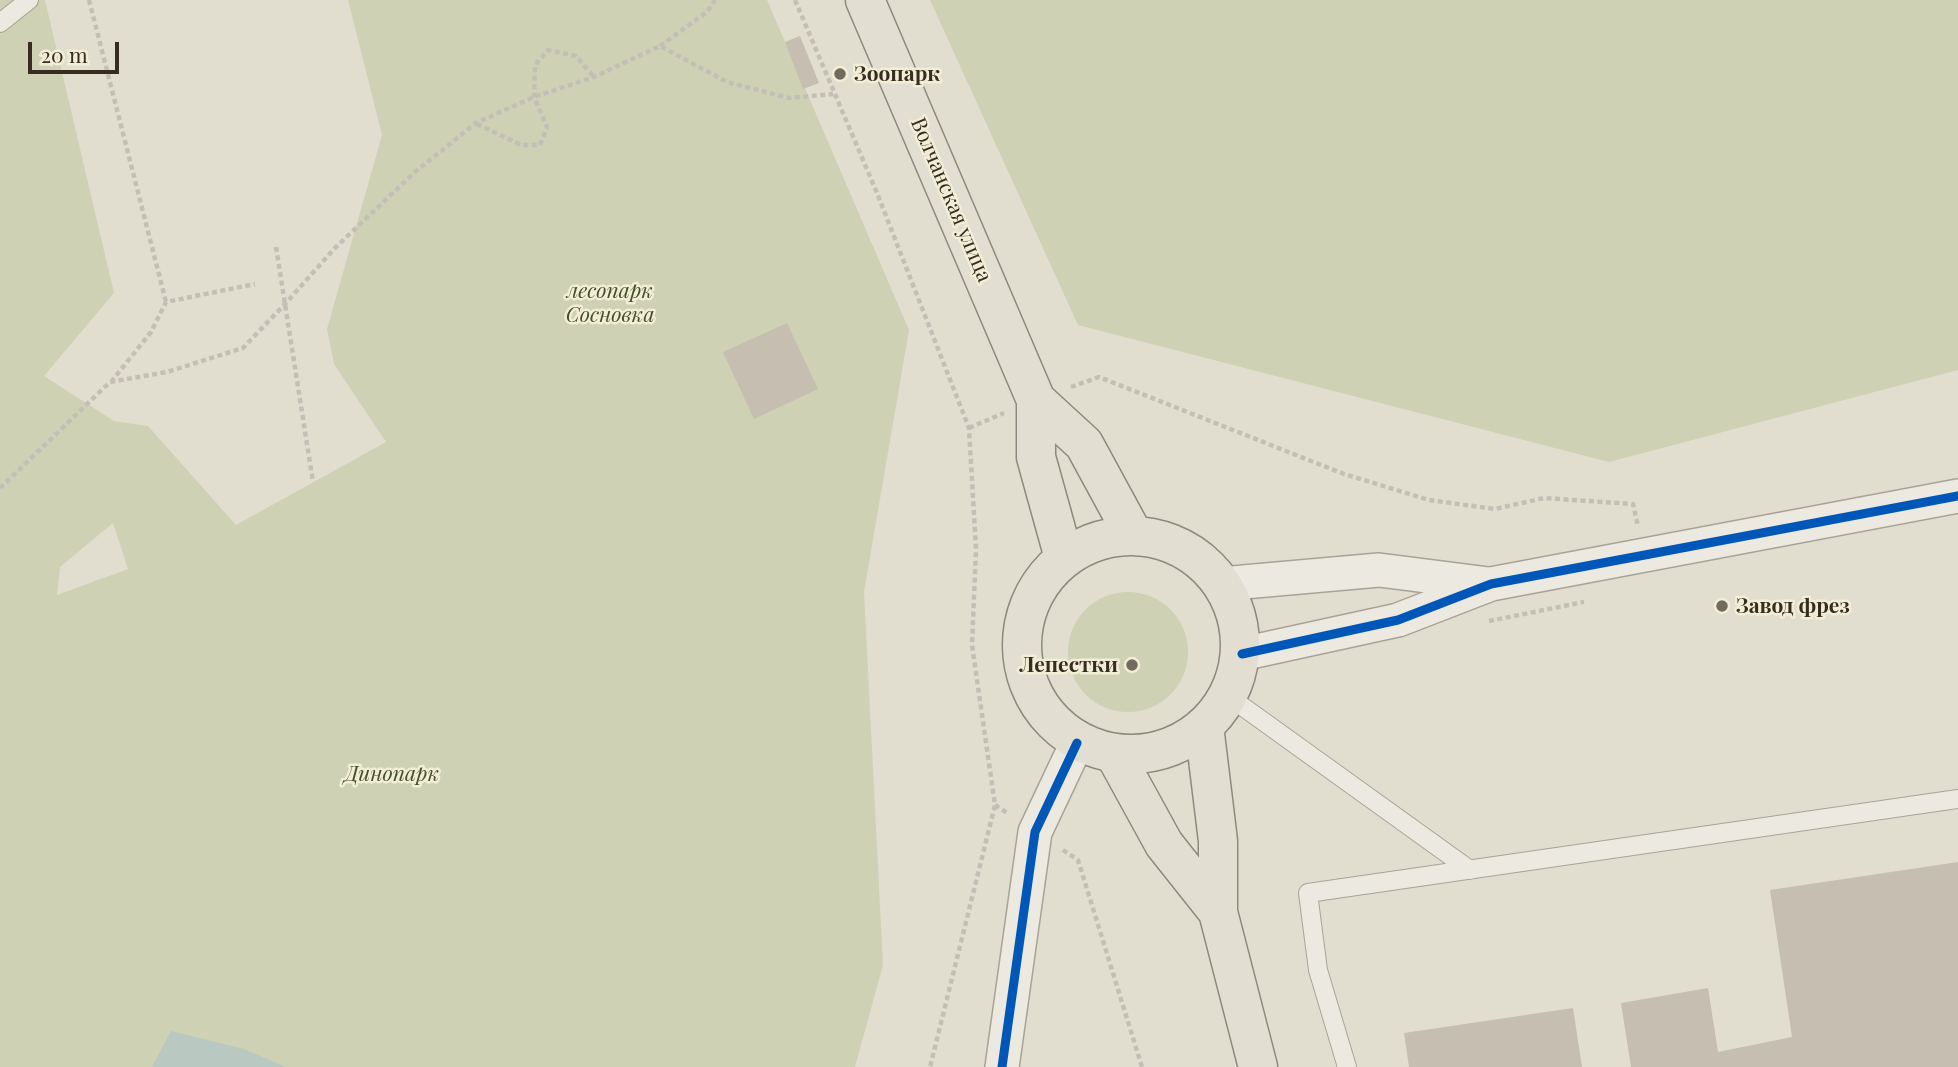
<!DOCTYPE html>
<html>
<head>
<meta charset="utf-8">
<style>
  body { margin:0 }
  #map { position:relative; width:1958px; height:1067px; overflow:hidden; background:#e2decf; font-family:"Playfair Display",serif }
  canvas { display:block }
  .scale { position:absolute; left:28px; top:42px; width:91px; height:32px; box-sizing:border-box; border:4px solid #362d20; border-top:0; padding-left:9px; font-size:21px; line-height:24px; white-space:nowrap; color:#362d20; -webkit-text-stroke:5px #f2edd6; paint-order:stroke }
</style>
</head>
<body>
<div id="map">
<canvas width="1958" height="1067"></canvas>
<div class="scale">20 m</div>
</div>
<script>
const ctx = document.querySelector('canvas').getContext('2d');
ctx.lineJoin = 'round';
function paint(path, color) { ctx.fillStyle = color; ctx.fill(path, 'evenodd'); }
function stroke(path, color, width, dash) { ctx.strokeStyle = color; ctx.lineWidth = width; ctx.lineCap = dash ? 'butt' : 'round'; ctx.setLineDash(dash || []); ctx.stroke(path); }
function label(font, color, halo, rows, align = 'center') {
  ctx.font = font + ' "Playfair Display",serif'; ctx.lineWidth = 5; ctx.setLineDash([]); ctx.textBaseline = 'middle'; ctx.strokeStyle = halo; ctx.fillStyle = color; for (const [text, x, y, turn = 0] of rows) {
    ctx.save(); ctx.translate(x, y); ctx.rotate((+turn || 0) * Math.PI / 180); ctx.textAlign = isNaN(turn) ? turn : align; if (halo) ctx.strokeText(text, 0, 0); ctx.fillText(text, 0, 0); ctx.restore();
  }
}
const green = new Path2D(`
  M0,0H45L114,293L44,376L114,421L148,426L236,525L386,442L334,364L327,329L382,135L348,0H767L909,330L864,592L883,965L855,1067H0ZM113,523L128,569L57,595L60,567Z
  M930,0H1958V370L1609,462L1078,325Z
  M1068 652a60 60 0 1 1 120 0a60 60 0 1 1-120 0Z`);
const water = new Path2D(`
  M171,1031L244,1049L286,1067H152Z`);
const building = new Path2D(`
  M800,36L819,83L803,89L785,42Z
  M787,323L818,389L754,419L723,352Z
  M1958,862V1067H1631L1621,1003L1708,988L1718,1052L1792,1037L1770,890Z
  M1573,1008L1582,1067H1409L1404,1033Z`);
const path = new Path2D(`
  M89,0L166,302
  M795,0L877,193L969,428L976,549L972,645L995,805L930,1067
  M660,46L707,12L715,0
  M477,124L521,145H540L547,127L534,97L535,65L548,50L576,56L594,77
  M276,247L313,482
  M111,382L151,332L166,302L255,284
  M1071,387L1099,377L1344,474L1429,500L1495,509L1544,498L1633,504L1638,526
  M969,428L1004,413
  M0,488L110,382L167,372L243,348L285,304L335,248L415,172L476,123L534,97L594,77L660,46L727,82L789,98L833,94
  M1489,621L1584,602
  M995,805L1009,814
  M1063,850L1078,860L1142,1067`);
const service = new Path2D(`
  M0,23L29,0
  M1228,696L1470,870
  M1347,1067L1318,970L1308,893L1958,799`);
const minor = new Path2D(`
  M1221,584L1379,570L1489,584
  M1242,654L1398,620L1491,584L1958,496
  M1002,1067L1035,832L1077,743`);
const primary = new Path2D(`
  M865,0L1036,400V457L1064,558
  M1036,400L1084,444L1134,536
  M1022 645a109 109 0 1 1 218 0a109 109 0 1 1-218 0Z
  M1204,726L1218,841V912L1258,1067
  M1114,753L1164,844L1218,912`);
const cycleway = new Path2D(`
  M1242,654L1398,620L1491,584L1958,496
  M1002,1067L1035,832L1077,743`);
const markers = [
  [840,74,7,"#726b5d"],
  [1722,606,7,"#726b5d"],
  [1132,665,7,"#726b5d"]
];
const poiNames = [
  ["Зоопарк",854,74],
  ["Завод фрез",1736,606],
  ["Лепестки",1118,665,"right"]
];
const streetNames = [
  ["Волчанская улица",951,200,67]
];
const parkNames = [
  ["лесопарк",610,291],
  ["Сосновка",610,315],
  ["Динопарк",392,774]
];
paint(green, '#ced1b3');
paint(water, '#b9c8c0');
paint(building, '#c6beb0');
stroke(service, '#a8a397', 20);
stroke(minor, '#a8a397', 36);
stroke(primary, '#8d897f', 41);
stroke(path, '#c3bfb6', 4.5, [5, 3.5]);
stroke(service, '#ebe9e0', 18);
stroke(minor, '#ebe9e0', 33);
stroke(primary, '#e2dfd2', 38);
stroke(cycleway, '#0057b8', 9);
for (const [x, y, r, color] of markers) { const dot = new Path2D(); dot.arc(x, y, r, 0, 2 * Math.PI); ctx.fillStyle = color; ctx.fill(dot); stroke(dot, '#f2edd6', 2.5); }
label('bold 21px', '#362d20', '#f2edd6', poiNames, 'left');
label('21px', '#362d20', '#f2edd6', streetNames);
label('italic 21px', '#435029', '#f2edd6', parkNames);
</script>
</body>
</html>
